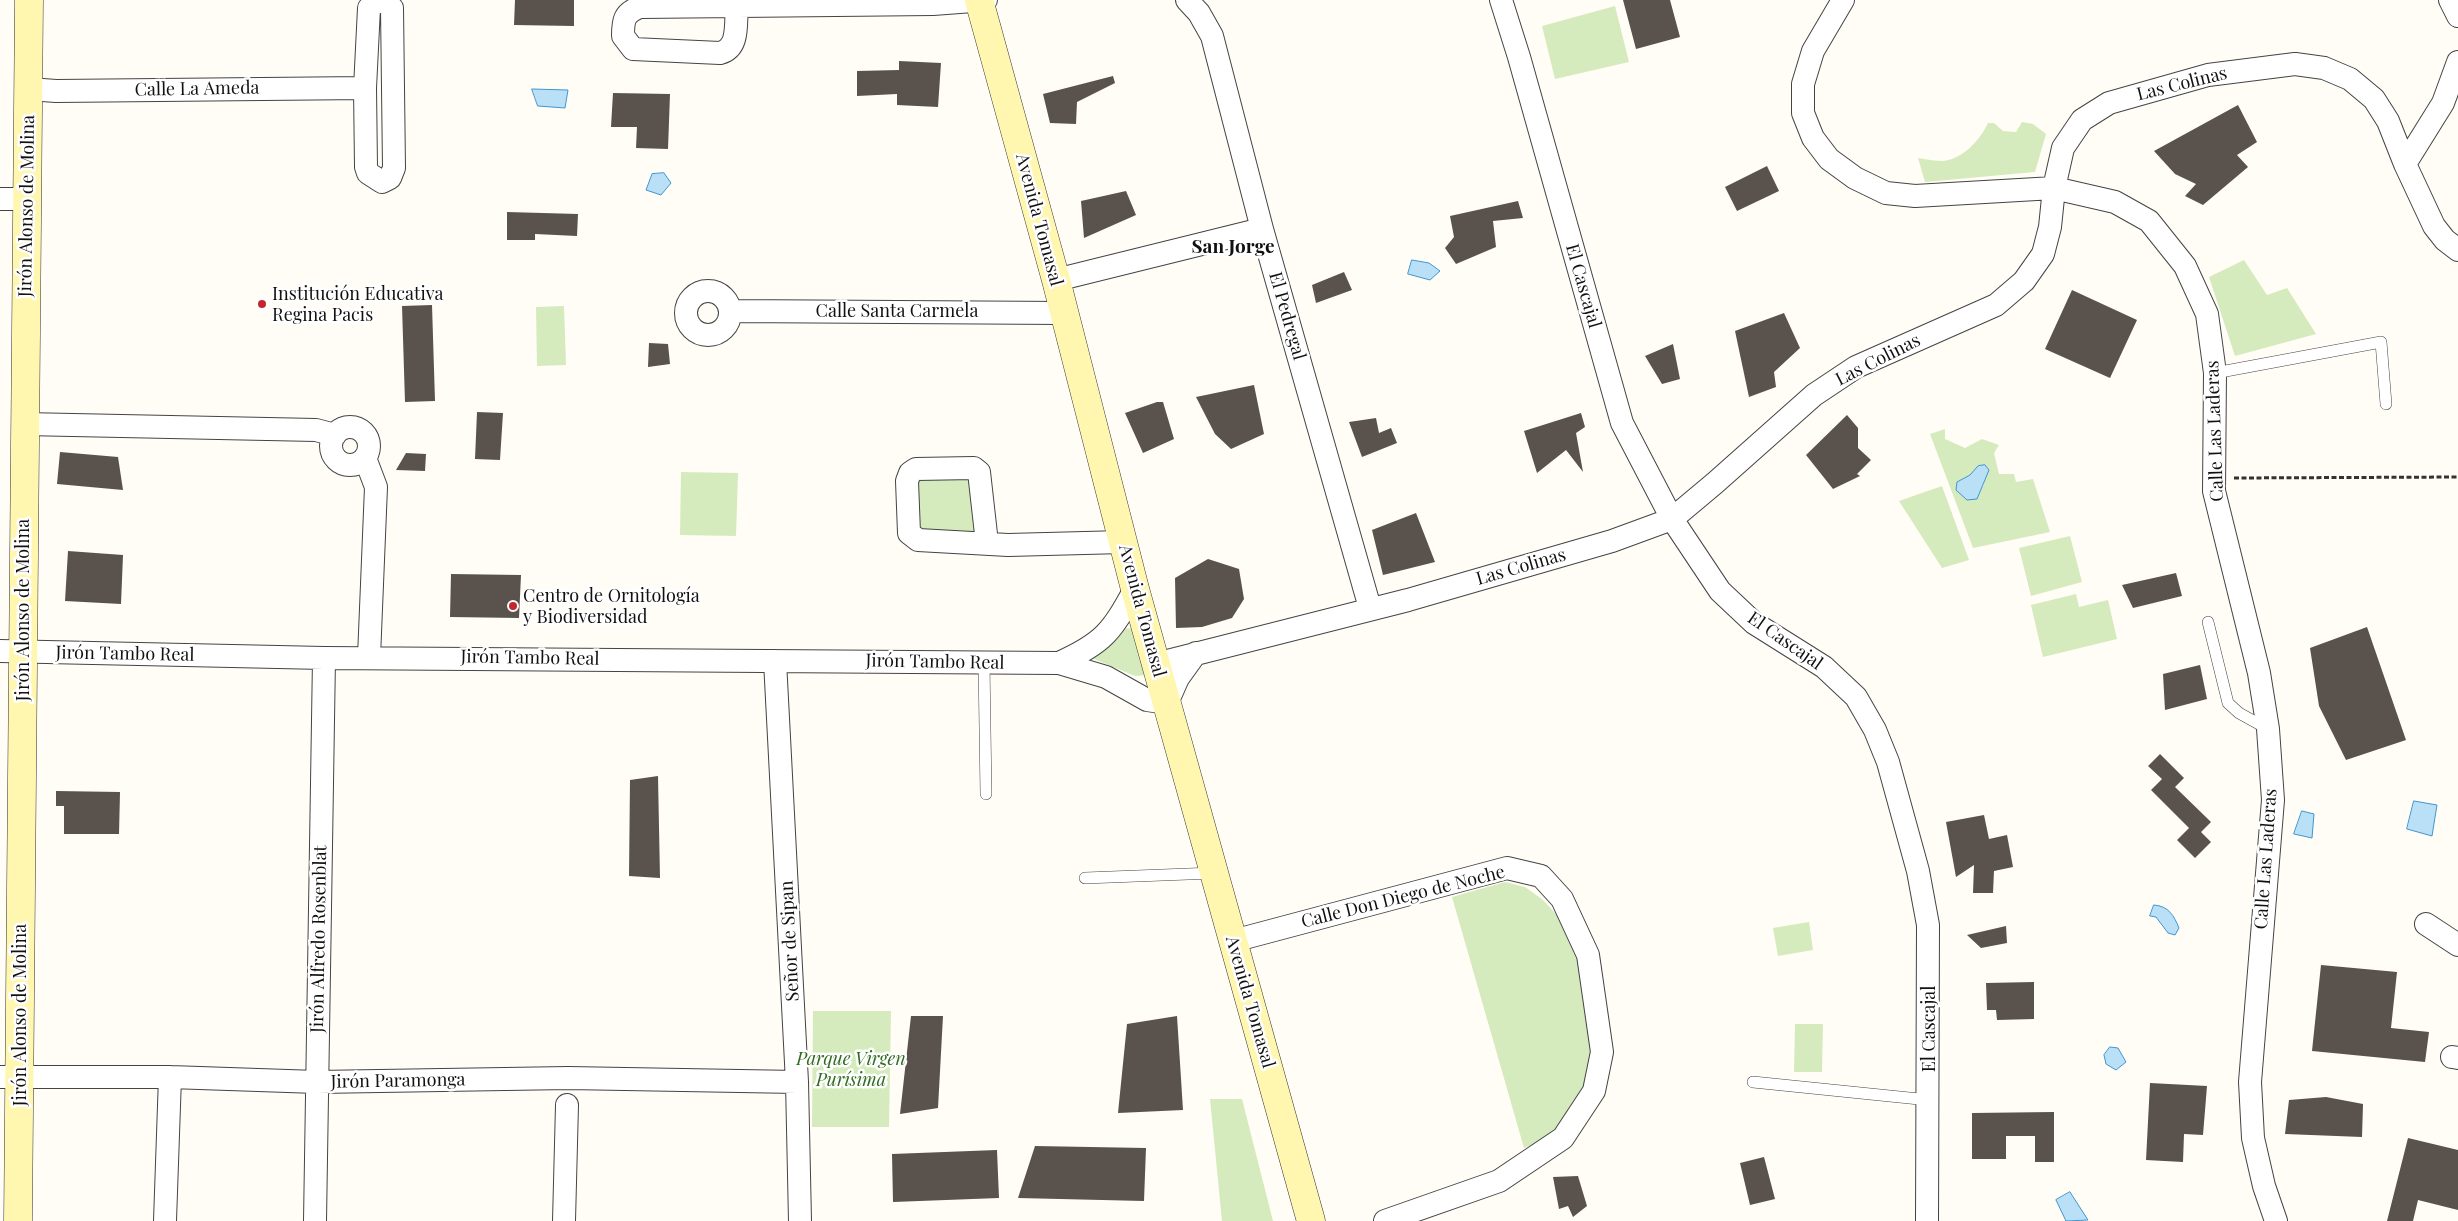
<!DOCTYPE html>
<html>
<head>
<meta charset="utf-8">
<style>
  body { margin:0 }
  canvas { display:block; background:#fffdf5 }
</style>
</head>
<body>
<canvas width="2458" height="1221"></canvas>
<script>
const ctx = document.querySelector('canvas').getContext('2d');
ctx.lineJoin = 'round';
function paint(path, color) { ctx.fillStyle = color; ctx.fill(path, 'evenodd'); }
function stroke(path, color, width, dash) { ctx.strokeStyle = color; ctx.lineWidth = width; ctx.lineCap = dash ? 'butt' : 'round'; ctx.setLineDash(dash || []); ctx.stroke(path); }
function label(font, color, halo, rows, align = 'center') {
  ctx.font = font + ' "Playfair Display",serif'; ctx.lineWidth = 5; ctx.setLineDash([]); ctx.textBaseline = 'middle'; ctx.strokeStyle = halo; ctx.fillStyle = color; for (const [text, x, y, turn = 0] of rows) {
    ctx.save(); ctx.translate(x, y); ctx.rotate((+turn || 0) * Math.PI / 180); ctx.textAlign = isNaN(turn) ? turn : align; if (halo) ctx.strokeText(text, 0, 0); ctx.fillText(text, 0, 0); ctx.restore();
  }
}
const green = new Path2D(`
  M1615,6L1629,62L1555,79L1542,26Z
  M2022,122L2033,124L2046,134L2035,172L1925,182L1918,158C1926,159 1935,161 1943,161C1963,159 1980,140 1988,123H1994L2003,131L2016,132Z
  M2244,260L2267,295L2287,288L2316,334L2235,356L2209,277Z
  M564,306L566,365L537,366L536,307Z
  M1945,429V439L1965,448L1982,439L1999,445L1994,453L1999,474H2014L2016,482L2033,479L2050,532L1973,548L1930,434ZM1970,475L1985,476L1983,487L1957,482Z
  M681,472L738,473L736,536L680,535Z
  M975,476V531L915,532L914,477Z
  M1942,486L1969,560L1942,568L1899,501Z
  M2070,536L2082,582L2031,596L2019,548Z
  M2076,594L2079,607L2108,600L2117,639L2043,657L2031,605Z
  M1131,628L1138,629L1149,675L1135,676L1087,656L1124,629Z
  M1505,882L1525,887L1543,900L1568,927L1584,966L1594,1063L1586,1089L1568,1116L1546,1140L1524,1148L1452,897Z
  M1809,922L1813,950L1778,956L1773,928Z
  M813,1011H891L889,1127H812Z
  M1795,1024H1823L1822,1072H1794Z
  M1210,1099H1242L1273,1221H1222Z`);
const water = new Path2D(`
  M532,89L568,90L565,108L538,106Z
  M664,173L671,183L661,195L646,190L652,174Z
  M1412,260L1429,263L1440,271L1430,280L1408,274Z
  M1985,465L1989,470L1977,499L1967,500L1956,490L1957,482L1970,475L1978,466Z
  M2414,801L2437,805L2432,836L2407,829Z
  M2302,811L2314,814L2312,838L2294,834Z
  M2154,905C2169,906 2174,916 2179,928L2175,935L2168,933L2156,917L2150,916Z
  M2110,1047L2118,1048L2126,1062L2116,1070L2106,1064L2104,1055Z
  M2070,1192L2088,1220L2066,1221L2056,1200Z`);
const building = new Path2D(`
  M515,0H574V26L514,25Z
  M1623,0H1670L1680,37L1636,49Z
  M899,61L941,63L938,107L897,105V94L857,96V71L899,70Z
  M1113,76L1115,83L1077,102L1076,124L1050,123L1043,94Z
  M613,93L670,94L668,149L636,148L637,127H611Z
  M2238,105L2257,142L2237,155L2248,167L2203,205L2185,196L2196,184L2175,174L2154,151Z
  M1767,166L1779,191L1737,211L1725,187Z
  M1126,191L1136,215L1084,238L1081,201Z
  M1518,201L1523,218L1493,221L1496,247L1456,264L1445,248L1454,237L1450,216Z
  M507,212L578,214L577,236L535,234V240H507Z
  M1344,272L1352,290L1316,303L1312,285Z
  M2072,290L2137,320L2110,378L2045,349Z
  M432,305L435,401L405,402L402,306Z
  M1784,313L1800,348L1774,372L1776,387L1749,397L1735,331Z
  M649,343L668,344L670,364L648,367Z
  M1673,344L1680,379L1662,384L1645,356Z
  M1254,385L1264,434L1231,449L1215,434L1196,397Z
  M1157,402H1163L1174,439L1143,453L1125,413Z
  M477,412L503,413L500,460L475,459Z
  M1581,413L1585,427L1576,433L1583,472L1566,450L1537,473L1524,431Z
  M1847,415L1858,428V448L1871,460L1857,474L1860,476L1833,489L1806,455Z
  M1376,418L1379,433L1391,428L1397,443L1362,457L1349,422Z
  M60,452L118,457L123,490L57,484Z
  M406,453L426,454L425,471L396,470Z
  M1416,513L1435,562L1383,575L1372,530Z
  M68,551L123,555L121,604L65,601Z
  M1208,559L1239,569L1244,599L1232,618L1202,627L1176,628L1175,578Z
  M2176,573L2182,596L2133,608L2122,585Z
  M451,574L521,575L519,618L450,617Z
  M2367,627L2406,740L2346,760L2319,706L2310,648Z
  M2200,665L2207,699L2165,710L2163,674Z
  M2160,754L2184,778L2175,787L2211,822L2201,832L2211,842L2195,858L2177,840L2189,828L2151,790L2162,779L2148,766Z
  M658,776L660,878L629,876L630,780Z
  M56,791L120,792L119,834H64V806H56Z
  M1984,815L1989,839L2007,835L2013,867L1994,871L1993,893H1973L1974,865L1956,877L1946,822Z
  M2006,926L2007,943L1981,948L1967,935Z
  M2321,965L2397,972L2391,1028L2429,1032L2425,1062L2312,1051Z
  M2034,982V1019L1997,1020L1996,1010H1987L1986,983Z
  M911,1016H943L938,1108L900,1114Z
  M1177,1016L1183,1110L1118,1113L1127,1024Z
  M2150,1083L2207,1086L2203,1135L2184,1134L2183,1162L2146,1160Z
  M2326,1097L2363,1104L2362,1137L2285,1134L2289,1100Z
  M2054,1112V1162H2035V1136H2006V1159H1972V1113Z
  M2408,1138L2458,1150V1210L2418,1200L2413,1221H2387Z
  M1035,1146L1146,1148L1144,1201L1018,1198Z
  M997,1150L999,1198L893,1202L892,1154Z
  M1764,1157L1775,1199L1750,1205L1740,1163Z
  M1578,1176L1587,1206L1573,1217L1568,1206L1559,1209L1553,1177Z`);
const path = new Path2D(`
  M2234,478L2458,477`);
const lane = new Path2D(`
  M2215,373L2381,342L2386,404
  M2208,622L2228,703L2239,713L2268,729
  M984,663L986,794
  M1085,878L1214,873
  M1753,1082L1929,1100`);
const street = new Path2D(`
  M1187,0L1199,13L1212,36L1262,229L1370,608
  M1501,0L1519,57L1622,423L1672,519L1720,591L1754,623L1824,667L1856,697L1875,730L1888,762L1918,871L1928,925L1927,1221
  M1843,0L1813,51L1803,84V113L1813,138L1829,159L1855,178L1886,193L1915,196L2054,188L2115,202L2149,221L2185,266L2207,314L2215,373L2214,491L2259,673L2268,729L2273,800L2250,1082L2253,1138L2264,1186L2276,1221
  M2450,0L2458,16
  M384,1L392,8L394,168L390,178L382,182L368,173L366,167L365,88L369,8L375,3Z
  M737,6C735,23 740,48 720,53L633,49L623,36C623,20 624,13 640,7L933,4L986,0
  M29,89L56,91L365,88
  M2405,164L2443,103L2458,62
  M0,199H28
  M1056,280L1262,229
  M686 313a22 22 0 1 1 44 0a22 22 0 1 1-44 0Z
  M730,311L1064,313
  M24,424L316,430L335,435
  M331 446a19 19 0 1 1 38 0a19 19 0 1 1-38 0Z
  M365,458L376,487L369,657
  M987,543L979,472L974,468L916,469L910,473L907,481L909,533L918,540L1008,545L1123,542
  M0,651L324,658L1059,663L1106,677L1147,700L1167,703L1178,678L1196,653
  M775,661L797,1082L800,1221
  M1059,663C1104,643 1112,631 1135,589
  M1156,664L1408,600L1612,541L1672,519L1715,483L1814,395L1856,367L1996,305L2024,281L2043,254L2050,227L2054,188L2063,148L2082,120L2109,103L2208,75L2295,64L2324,68L2350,79L2374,99L2388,121L2405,164L2434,226L2445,240L2458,250
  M2426,924L2458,945
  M1233,941L1507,868L1541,876L1562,899L1588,955L1602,1052L1594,1091L1563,1138L1499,1181L1385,1221
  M2452,1057L2458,1058
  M0,1077H170L317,1082L568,1078L797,1082
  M165,1221L170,1077
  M315,1221L324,658
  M564,1221L567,1105`);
const secondary = new Path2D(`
  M979,0L1056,280L1135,589L1311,1221
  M18,1221L29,0`);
const markers = [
  [262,304,5,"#c4262e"],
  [513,606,5,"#c4262e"]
];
const streetNames = [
  ["Las Colinas",2182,84,-14],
  ["Calle La Ameda",197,89,-1],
  ["Jirón Alonso de Molina",27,206,-89],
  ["Avenida Tomasal",1039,220,75],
  ["El Cascajal",1583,286,74],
  ["Calle Santa Carmela",897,311],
  ["El Pedregal",1287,316,74],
  ["Las Colinas",1878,360,-27],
  ["Calle Las Laderas",2215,431,-92],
  ["Las Colinas",1521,567,-16],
  ["Jirón Alonso de Molina",23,610,-90],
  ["Avenida Tomasal",1142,611,75],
  ["El Cascajal",1785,641,35],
  ["Jirón Tambo Real",125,654,1],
  ["Jirón Tambo Real",530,658,1],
  ["Jirón Tambo Real",935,662,1],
  ["Calle Las Laderas",2266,859,-86],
  ["Calle Don Diego de Noche",1403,897,-14],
  ["Jirón Alfredo Rosenblat",319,939,-89],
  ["Señor de Sipan",790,941,-93],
  ["Avenida Tomasal",1250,1002,74],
  ["Jirón Alonso de Molina",20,1015,-90],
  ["El Cascajal",1929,1029,-90],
  ["Jirón Paramonga",398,1081,-1]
];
const poiNames = [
  ["Institución Educativa",272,294],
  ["Regina Pacis",272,315],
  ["Centro de Ornitología",523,596],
  ["y Biodiversidad",523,617]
];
const parkNames = [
  ["Parque Virgen",851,1059],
  ["Purísima",851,1080]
];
const neighbourhoodNames = [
  ["San Jorge",1233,247]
];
paint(green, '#d5ebbd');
paint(water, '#b9e0f7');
stroke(water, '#3f96cf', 1);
paint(building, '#5a524d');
stroke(lane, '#444', 12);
stroke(street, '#444', 24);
stroke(secondary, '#333', 29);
stroke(path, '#333', 3, [5, 2.5]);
stroke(lane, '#fff', 11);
stroke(street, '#fff', 22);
stroke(secondary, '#fff6b0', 28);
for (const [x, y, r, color] of markers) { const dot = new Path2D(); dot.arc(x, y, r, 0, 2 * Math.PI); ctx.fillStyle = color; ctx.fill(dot); stroke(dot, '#fff', 2); }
label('18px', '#111', '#fff', streetNames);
label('18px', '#111', '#fff', poiNames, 'left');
label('italic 18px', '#2f6b1f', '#fff', parkNames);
label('bold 19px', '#111', '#fff', neighbourhoodNames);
</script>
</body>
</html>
